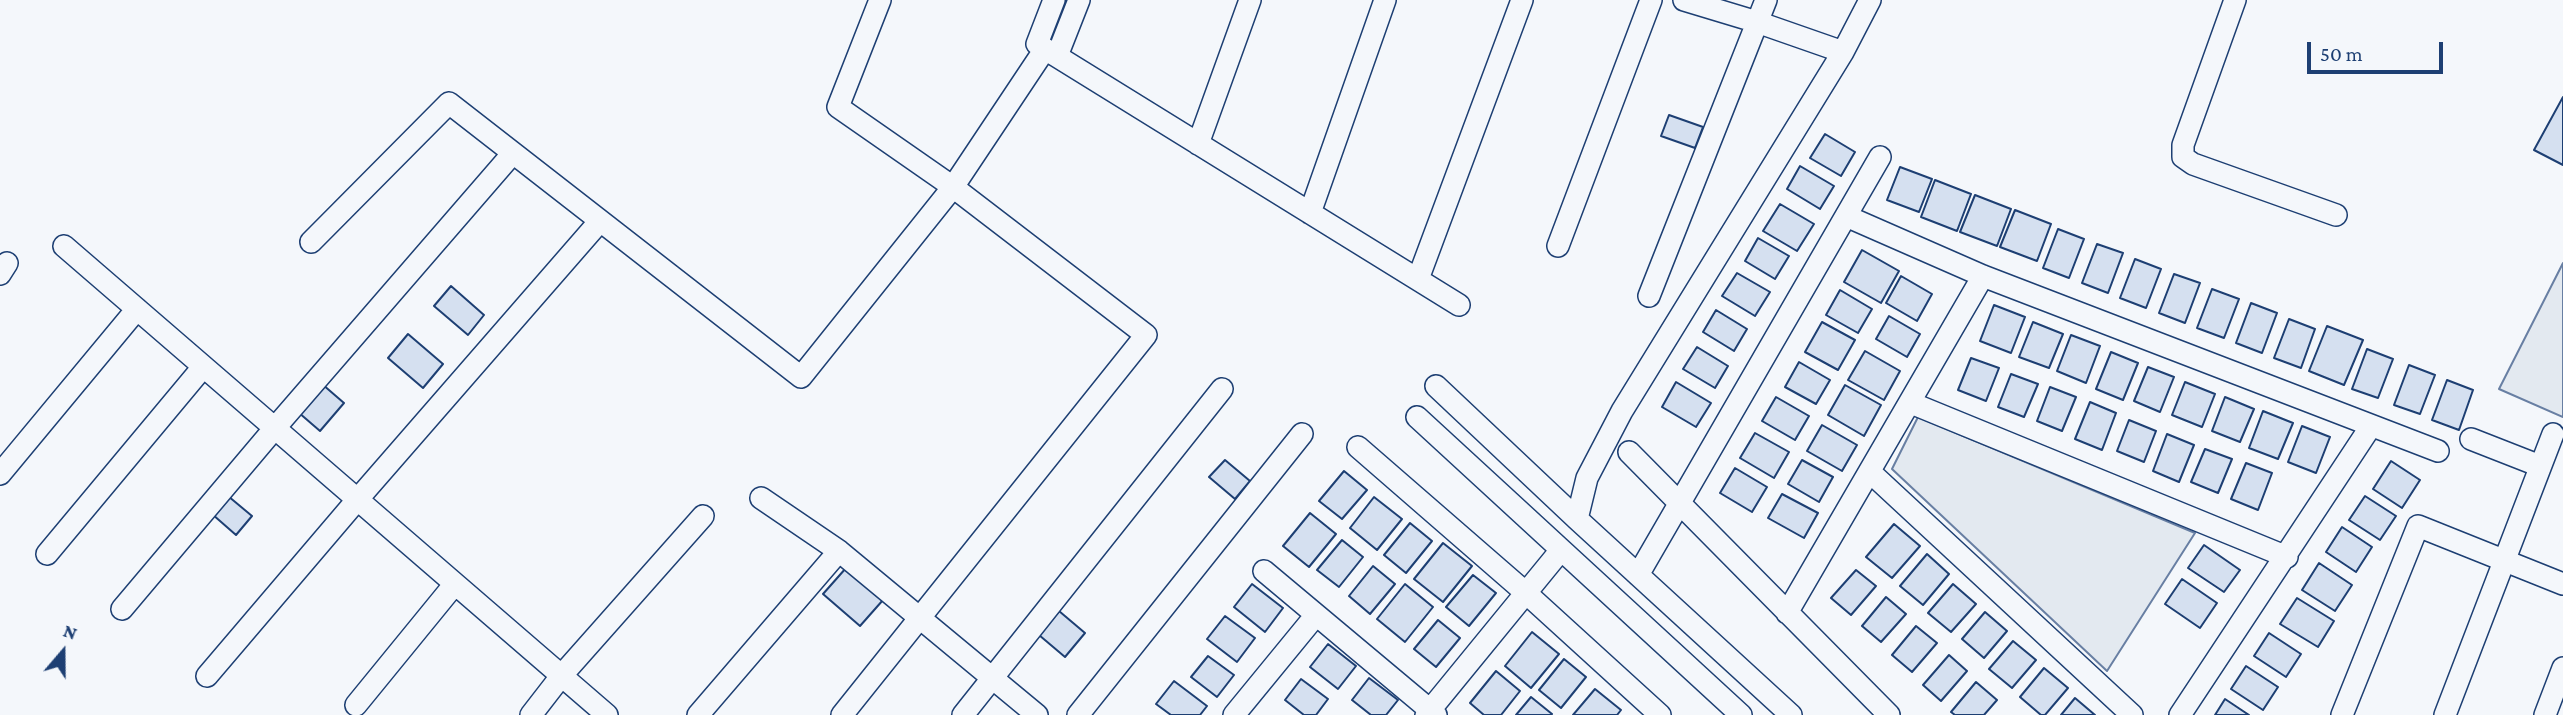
<!DOCTYPE html>
<html>
<head>
<meta charset="utf-8">
<style>
  body { margin:0 }
  #map { position:relative; width:2563px; height:715px; overflow:hidden; background:#f4f7fb; font-family:"Crimson Pro",serif }
  canvas { display:block }
  .north { position:absolute; left:28px; top:617px; width:70px; height:70px; -webkit-text-stroke:5px #f4f7fb; paint-order:stroke; rotate:20deg; font-size:19px; font-weight:700; line-height:28px; text-align:center; color:#1d3f73 }
  .north::after { content:''; display:block; margin:auto; width:24px; height:32px; background:#1d3f73; clip-path:polygon(50% 0,100% 100%,50% 72%,0 100%) }
  .scale { position:absolute; left:2307px; top:42px; width:136px; height:32px; box-sizing:border-box; border:4px solid #1d3f73; border-top:0; padding-left:9px; font-size:21px; line-height:24px; white-space:nowrap; color:#1d3f73; -webkit-text-stroke:5px #f4f7fb; paint-order:stroke }
</style>
</head>
<body>
<div id="map">
<canvas width="2563" height="715"></canvas>
<div class="north">N</div>
<div class="scale">50 m</div>
</div>
<script>
const ctx = document.querySelector('canvas').getContext('2d');
ctx.lineJoin = 'round';
function paint(path, color) { ctx.fillStyle = color; ctx.fill(path, 'evenodd'); }
function stroke(path, color, width, dash) { ctx.strokeStyle = color; ctx.lineWidth = width; ctx.lineCap = dash ? 'butt' : 'round'; ctx.setLineDash(dash || []); ctx.stroke(path); }
const green = new Path2D(`
  M2563,263V417L2499,389Z
  M1918,417L2195,533L2107,671L1892,469Z`);
const building = new Path2D(`
  M2563,97V165L2534,150Z
  M1669,115L1703,127L1695,148L1661,136Z
  M1825,134L1855,152L1841,176L1810,158Z
  M1800,166L1834,186L1820,209L1787,189Z
  M1900,167L1932,179L1919,212L1887,200Z
  M1935,180L1971,194L1957,231L1921,217Z
  M1975,195L2011,209L1997,246L1960,232Z
  M1780,204L1814,224L1797,251L1763,231Z
  M2015,210L2051,224L2037,261L2000,247Z
  M2058,229L2084,239L2069,278L2043,268Z
  M1758,238L1789,256L1775,279L1745,261Z
  M2097,244L2123,253L2108,293L2082,283Z
  M1862,250L1899,271L1881,303L1844,282Z
  M2135,259L2161,269L2146,308L2120,298Z
  M1737,273L1770,292L1755,316L1722,296Z
  M2174,274L2200,283L2185,323L2159,313Z
  M1901,276L1932,294L1917,321L1886,303Z
  M451,286L484,315L468,335L434,306Z
  M2212,289L2239,299L2224,338L2197,328Z
  M1840,290L1872,309L1858,333L1826,315Z
  M2251,303L2277,313L2262,353L2236,343Z
  M1994,305L2025,317L2011,353L1980,341Z
  M1716,310L1747,329L1734,351L1703,332Z
  M1889,316L1920,334L1907,357L1876,339Z
  M2289,319L2315,329L2301,368L2274,358Z
  M1822,322L1855,340L1838,370L1805,352Z
  M2033,322L2063,334L2049,368L2019,357Z
  M2327,326L2363,340L2344,385L2309,371Z
  M408,334L443,364L423,388L388,358Z
  M2071,335L2100,346L2086,383L2057,371Z
  M1697,347L1728,366L1715,388L1683,369Z
  M2367,349L2393,359L2378,398L2352,389Z
  M1865,351L1900,371L1884,400L1848,380Z
  M2111,352L2138,363L2123,400L2096,389Z
  M1971,358L1999,368L1986,401L1958,390Z
  M1799,362L1830,380L1816,404L1785,387Z
  M2409,365L2435,375L2420,414L2394,405Z
  M2148,367L2174,377L2160,412L2134,401Z
  M2011,374L2038,384L2024,417L1998,407Z
  M2447,380L2473,390L2459,430L2432,420Z
  M1676,382L1711,403L1696,427L1662,407Z
  M2185,382L2215,394L2202,427L2172,415Z
  M322,384L344,403L320,431L298,412Z
  M1845,385L1881,405L1864,436L1828,415Z
  M2050,387L2076,397L2062,431L2037,421Z
  M1776,397L1809,416L1795,440L1762,421Z
  M2225,397L2254,409L2240,442L2212,431Z
  M2090,402L2116,413L2102,450L2075,439Z
  M2263,411L2293,423L2278,459L2249,448Z
  M2129,420L2156,431L2144,462L2117,451Z
  M1822,425L1857,445L1842,471L1807,451Z
  M2302,426L2330,437L2316,473L2288,462Z
  M1755,433L1789,452L1774,478L1740,458Z
  M2167,434L2194,445L2179,482L2153,471Z
  M2205,449L2232,459L2218,493L2191,482Z
  M1225,460L1250,481L1235,499L1209,477Z
  M1802,460L1833,477L1819,502L1788,484Z
  M2391,461L2420,480L2402,508L2373,489Z
  M2246,463L2272,473L2258,510L2231,499Z
  M1735,468L1767,487L1752,512L1720,493Z
  M1344,471L1367,490L1342,519L1319,501Z
  M1782,494L1818,513L1804,538L1768,518Z
  M228,496L252,516L236,535L212,514Z
  M2365,496L2396,516L2380,540L2349,520Z
  M1374,497L1402,519L1377,550L1350,528Z
  M1310,513L1336,534L1309,567L1283,546Z
  M1410,523L1432,541L1406,573L1384,555Z
  M1894,524L1920,546L1892,578L1866,557Z
  M2342,527L2372,547L2356,572L2326,552Z
  M1342,540L1363,557L1339,587L1317,570Z
  M1443,543L1472,566L1443,602L1414,579Z
  M2204,545L2240,570L2224,592L2188,568Z
  M1927,554L1949,574L1923,605L1900,586Z
  M2319,563L2352,585L2335,611L2302,590Z
  M1373,566L1395,584L1370,614L1349,596Z
  M846,568L883,600L860,626L823,594Z
  M1856,570L1876,586L1851,615L1831,598Z
  M1473,575L1496,593L1469,626L1446,607Z
  M2182,579L2217,603L2200,628L2165,604Z
  M1252,584L1283,608L1265,632L1234,607Z
  M1405,584L1433,607L1405,642L1377,619Z
  M1953,584L1976,604L1951,632L1928,613Z
  M1886,597L1906,614L1881,642L1862,626Z
  M2297,598L2334,621L2318,647L2280,624Z
  M1059,611L1085,633L1065,657L1039,635Z
  M1985,612L2007,631L1984,658L1962,639Z
  M1225,616L1255,638L1237,662L1207,639Z
  M1438,620L1460,638L1436,667L1414,649Z
  M1916,626L1937,643L1912,672L1892,655Z
  M1532,632L1559,654L1531,688L1505,666Z
  M2269,633L2301,654L2286,677L2254,656Z
  M2013,641L2036,660L2012,688L1989,669Z
  M1328,644L1356,666L1338,689L1310,667Z
  M1949,655L1967,671L1941,701L1923,685Z
  M1208,656L1234,675L1217,697L1191,677Z
  M1564,659L1586,677L1561,708L1539,690Z
  M2246,666L2278,687L2263,710L2231,689Z
  M2044,668L2068,688L2045,715H2041L2020,697Z
  M1496,671L1520,691L1501,715H1484L1470,703Z
  M1369,678L1398,700L1386,715H1371L1352,700Z
  M1301,679L1328,699L1316,715H1304L1285,700Z
  M1174,681L1207,706L1200,715H1171L1156,704Z
  M1976,682L1997,700L1984,715H1955L1951,712Z
  M1595,689L1621,710L1617,715H1573Z
  M1531,697L1552,714L1551,715H1516Z
  M2075,698L2095,715H2061Z
  M2225,699L2249,715H2215Z`);
const minor = new Path2D(`
  M1054,0L1037,44L1459,305
  M1684,0L1757,22L1843,52
  M2235,0L2183,145V157L2193,164L2336,215
  M1057,56L1079,0
  M1198,144L1250,0
  M1310,213L1385,0
  M1846,216L1983,276L2438,451
  M311,242L449,103L801,377L953,187L1045,49
  M64,246L607,715
  M1558,246L1651,0
  M0,274L7,263
  M1418,279L1522,0
  M1649,296L1766,0
  M1436,386L1577,519L1791,715
  M1911,403L2287,557
  M1417,417L1741,715
  M2471,439L2540,466
  M1358,447L1526,593L1660,715
  M1629,452L1889,715
  M1870,472L2132,715
  M0,474L137,309
  M761,498L839,551L1037,715
  M1577,519L1587,478L1622,411L1843,52L1870,0
  M47,554L203,367
  M1264,571L1436,715
  M1638,575L1880,157
  M122,609L274,429L513,153
  M1787,613L1983,276
  M207,676L357,500L600,221
  M356,705L454,585
  M531,715L562,675L703,516
  M698,715L839,551
  M842,715L1146,335L953,187L838,107L880,0
  M963,715L1222,389
  M1078,715L1302,434
  M1234,715L1316,615
  M1426,715L1561,550
  M2180,715L2371,426
  M2342,715L2418,526L2563,584
  M2445,715L2553,434
  M2545,715L2563,668`);
paint(green, '#e3e9f0');
stroke(green, '#687fa3', 2);
paint(building, '#d5e0f0');
stroke(building, '#1d3f73', 2);
stroke(minor, '#1d3f73', 24);
stroke(minor, '#f4f7fb', 21);
</script>
</body>
</html>
